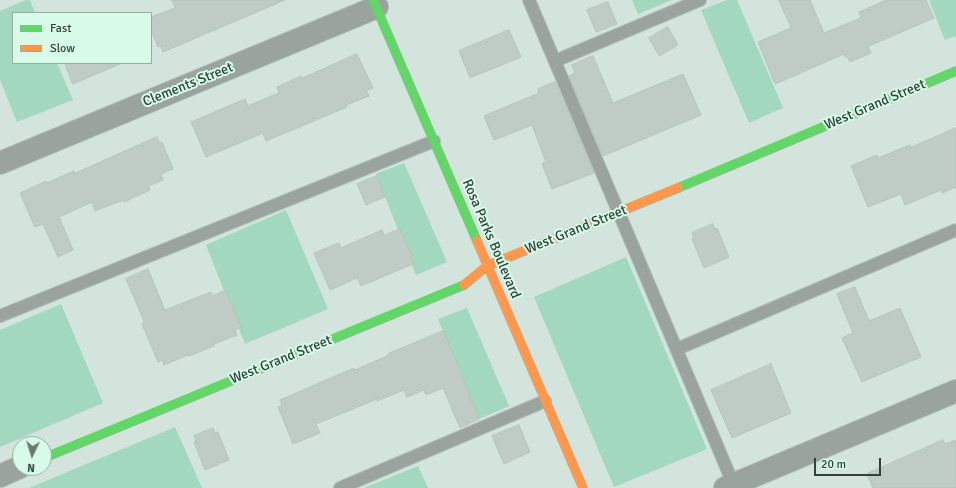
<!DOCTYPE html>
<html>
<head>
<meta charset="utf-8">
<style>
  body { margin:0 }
  #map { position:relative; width:956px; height:488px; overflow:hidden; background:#d2e4db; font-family:Signika,sans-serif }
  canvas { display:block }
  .legend { position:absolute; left:12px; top:12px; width:140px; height:52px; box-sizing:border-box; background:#d7fae9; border:1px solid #95b0a3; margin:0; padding:5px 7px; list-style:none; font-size:12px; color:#32403a }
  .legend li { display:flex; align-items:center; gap:8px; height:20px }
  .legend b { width:20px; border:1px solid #95b0a3 }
  .north { position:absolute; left:12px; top:436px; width:40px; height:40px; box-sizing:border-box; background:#d7fae9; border:1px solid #95b0a3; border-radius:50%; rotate:184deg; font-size:11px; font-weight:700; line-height:16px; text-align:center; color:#32403a }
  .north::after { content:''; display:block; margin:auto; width:14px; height:18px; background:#6a7972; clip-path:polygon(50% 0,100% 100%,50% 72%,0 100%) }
  .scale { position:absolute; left:814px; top:458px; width:67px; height:18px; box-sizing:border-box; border:2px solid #32403a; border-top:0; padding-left:5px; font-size:12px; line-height:14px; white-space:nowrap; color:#32403a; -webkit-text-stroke:3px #d7fae9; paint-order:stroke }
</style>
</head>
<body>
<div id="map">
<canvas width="956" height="488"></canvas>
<ul class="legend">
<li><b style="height:5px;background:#63d668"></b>Fast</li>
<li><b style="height:5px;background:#ff974d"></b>Slow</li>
</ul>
<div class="north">N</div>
<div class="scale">20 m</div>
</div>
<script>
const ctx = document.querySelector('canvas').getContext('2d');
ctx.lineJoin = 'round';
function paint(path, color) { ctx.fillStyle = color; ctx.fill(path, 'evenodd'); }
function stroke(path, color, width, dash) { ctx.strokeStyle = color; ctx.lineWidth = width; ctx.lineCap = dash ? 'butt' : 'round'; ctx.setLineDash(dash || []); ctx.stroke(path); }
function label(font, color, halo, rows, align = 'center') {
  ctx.font = font + ' Signika,sans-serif'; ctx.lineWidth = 4; ctx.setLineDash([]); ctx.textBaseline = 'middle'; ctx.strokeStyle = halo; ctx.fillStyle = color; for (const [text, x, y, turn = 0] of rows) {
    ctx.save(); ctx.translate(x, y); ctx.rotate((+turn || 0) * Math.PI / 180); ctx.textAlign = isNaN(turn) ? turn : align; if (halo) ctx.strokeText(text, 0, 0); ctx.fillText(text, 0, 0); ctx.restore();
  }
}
const green = new Path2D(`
  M26,0H30L35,13H13V63H57L73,100L17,122L0,80V11Z
  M632,0H672L638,14Z
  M727,0H737L783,108L749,123L701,10Z
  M929,0H956V36L945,40Z
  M404,163L447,262L416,275L376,174Z
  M286,210L328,309L245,344L206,245Z
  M626,257L707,449L614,487L534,297Z
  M61,304L103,403L0,447V330Z
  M467,308L509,406L479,419L438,319Z
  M175,427L202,488H29Z
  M418,466L428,488H364Z`);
const building = new Path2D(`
  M172,0H285L163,52L161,46L158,47L151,30V17L175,8Z
  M779,0H810L824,33L861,18L859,12L886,0H926L934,18L871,45L868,47L871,53L850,62L847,56L845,57L844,54L775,84L758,42L791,28Z
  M608,2L617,24L596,32L587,10Z
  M668,27L678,45L659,56L649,38Z
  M509,30L521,57L470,78L459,51Z
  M357,54L373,88L366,90L369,96L346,105L347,107L266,141L263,133L206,157L191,122L245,99L248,106L279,93L277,87L301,76L302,78Z
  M593,56L613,103L683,74L701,115L603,156L569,76L575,73L572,65Z
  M65,63H122L73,84Z
  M555,82L594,173L552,189L542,164L546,162L532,125L494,140L484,116L539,93L538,89Z
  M956,128V187L942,193L941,190L905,205L901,194L868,207L851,166L877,155L878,158L910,145L911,147Z
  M157,137L160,143L162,142L173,169L161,174L163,180L148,186L150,190L124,202L123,200L95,211L92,202L59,217L73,250L58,257L43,224L35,227L20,193L46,181L47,183L74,171L75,173Z
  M377,176L385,197L366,205L357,184Z
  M713,224L715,229L717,228L729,257L704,268L692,239L694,238L692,233Z
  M400,229L412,256L410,257L413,264L361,286L357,278L330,290L314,253L339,243L341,248L382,230L384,235Z
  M148,269L165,310L211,292L212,296L226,290L241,327L235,330L237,335L214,344V346L189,356L188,355L164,365L162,360L158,362L142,324H144L143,319L126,279Z
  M855,287L869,321L900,308L921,357L862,382L842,338L853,333L837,294Z
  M443,331L462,374L461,375L479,419L460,428L443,388L426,395L424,390L407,397L404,390L377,401V399L316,424L320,433L293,444L278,407L282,405L280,400L354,368L355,370L389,355L388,354Z
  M771,364L791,413L732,438L711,390Z
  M519,425L530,452L504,464L492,436Z
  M213,428L215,433L218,432L229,460L205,470L194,442L196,441L194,436Z
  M943,440L945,444L956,440V488H873L867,474Z`);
const lane = new Path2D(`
  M529,0L735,488
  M555,61L700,0
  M0,316L434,141
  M677,349L956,230
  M340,488L545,401`);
const street = new Path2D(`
  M0,163L377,7
  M0,476L20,467
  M725,488L956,391`);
const fast = new Path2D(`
  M373,0L477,241
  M678,188L956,71
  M44,458L464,285`);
const slow = new Path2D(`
  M477,241L583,488
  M464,285L487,266L678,188`);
const streetNames = [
  ["Clements Street",188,85,-22],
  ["West Grand Street",875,105,-23],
  ["West Grand Street",576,230,-22],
  ["Rosa Parks Boulevard",491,239,67],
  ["West Grand Street",281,360,-22]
];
paint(green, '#a2d7c0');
paint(building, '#beccc5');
stroke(building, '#b5c4bd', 1);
stroke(lane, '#b0beb8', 14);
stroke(street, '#b0beb8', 24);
stroke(fast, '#b0beb8', 10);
stroke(slow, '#b0beb8', 10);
stroke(lane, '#9ba39f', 12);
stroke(street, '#9ba39f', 22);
stroke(fast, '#63d668', 9);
stroke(slow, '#ff974d', 9);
label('14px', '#32403a', '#d7fae9', streetNames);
</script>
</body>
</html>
